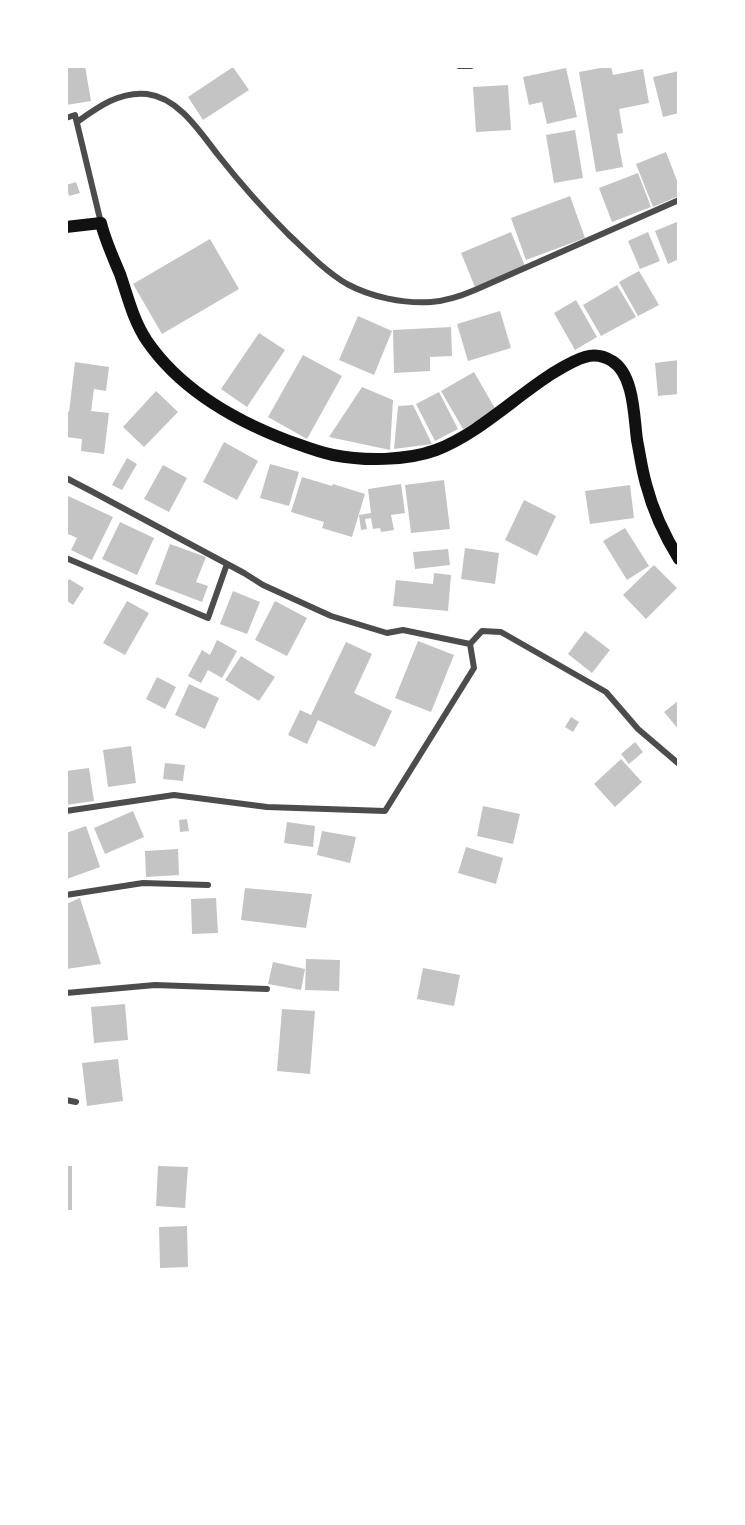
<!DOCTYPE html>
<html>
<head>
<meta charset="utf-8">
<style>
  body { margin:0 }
  #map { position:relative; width:745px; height:1525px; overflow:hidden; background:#fff; font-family:"Noto Sans",sans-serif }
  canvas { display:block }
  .frame { position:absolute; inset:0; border:68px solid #fff; pointer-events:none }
</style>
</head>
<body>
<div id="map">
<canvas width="745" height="1525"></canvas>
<div class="frame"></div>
</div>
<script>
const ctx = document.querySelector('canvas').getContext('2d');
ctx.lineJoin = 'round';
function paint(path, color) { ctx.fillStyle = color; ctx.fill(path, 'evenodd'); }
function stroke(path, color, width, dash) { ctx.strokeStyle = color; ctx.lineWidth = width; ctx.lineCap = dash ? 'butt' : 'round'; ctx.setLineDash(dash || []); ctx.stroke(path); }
const building = new Path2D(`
  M66,66H85L91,101L66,105Z
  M611,66L613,75L643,69L649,103L619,109L623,133L617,134L623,167L596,172L579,72Z
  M233,67L249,90L203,120L188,97Z
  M566,68L577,117L547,124L542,102L529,105L523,77Z
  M679,71V113L663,117L653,77Z
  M508,85L511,130L476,132L473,87Z
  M575,130L583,178L554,183L546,135Z
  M666,152L679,186V196L653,207L636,164Z
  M638,173L651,207L612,222L599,188Z
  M76,182L80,193L69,196L66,185Z
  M570,196L585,238L526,260L511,218Z
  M679,221V259L668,264L655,231Z
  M511,232L525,266L475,287L461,253Z
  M648,232L660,261L640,269L628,241Z
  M210,239L239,289L162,334L133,284Z
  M639,271L659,305L638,316L619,282Z
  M617,285L636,317L601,336L583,305Z
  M576,300L597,337L575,350L554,313Z
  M500,311L511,348L468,361L457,324Z
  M358,316L392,331L374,375L339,360Z
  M451,327L452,356L430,357V371L394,373L393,330Z
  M259,333L285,350L247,407L221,389Z
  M303,355L342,376L307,439L268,417Z
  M679,360V394L658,396L655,363Z
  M75,362L109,367L106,391L94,389L91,411L109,413L104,454L81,451L82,439L66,437V411L69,412Z
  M474,372L496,410L463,429L441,391Z
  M362,387L393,400L390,450L329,437Z
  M156,391L178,412L144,447L123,427Z
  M439,392L458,429L435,441L416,404Z
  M413,405L432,444L394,449L398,406Z
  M224,442L258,461L237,500L203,482Z
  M127,458L137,464L122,490L112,485Z
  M270,464L299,472L289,506L260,498Z
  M163,465L187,478L169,512L144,499Z
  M302,477L332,486L333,484L365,494L352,537L322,528L324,522L291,512Z
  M444,480L450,529L411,533L405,485Z
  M401,484L405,513L391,515L394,530L381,532L380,528L373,529L371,518L365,519L367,529L361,530L359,515L371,513L368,489Z
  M630,485L634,518L590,524L585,491Z
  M66,495L113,517L92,560L71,550L77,538L66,533Z
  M524,500L556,516L537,556L505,540Z
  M120,522L154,538L137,575L102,559Z
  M625,528L649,566L627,580L603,541Z
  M170,544L206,557L196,582L208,586L202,602L155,584Z
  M465,548L499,553L495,584L461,579Z
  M448,549L450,565L415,569L413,552Z
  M654,565L677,588L646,619L623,595Z
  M434,573L451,575L448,611L393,606L396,580L433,584Z
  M69,579L84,588L73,605L66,600V584Z
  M233,591L260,602L247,634L220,624Z
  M127,601L149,613L125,655L103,643Z
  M275,601L307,618L287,656L255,640Z
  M585,631L610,650L592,673L568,654Z
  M217,640L237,651L222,678L208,670L201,683L188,676L202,650L210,655Z
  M418,641L454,655L431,712L395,698Z
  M346,642L372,654L354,693L392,711L375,747L318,720L307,744L288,735L300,710L311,715Z
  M241,656L275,677L259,701L225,680Z
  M157,677L176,687L165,709L146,699Z
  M189,684L219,698L205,729L175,715Z
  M679,700V730L664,712Z
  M571,717L579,722L573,732L565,727Z
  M635,742L643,752L629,764L621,754Z
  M131,746L136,783L108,787L103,750Z
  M621,759L642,782L615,807L594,784Z
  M165,763L185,765L183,781L163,779Z
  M89,768L94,801L66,805V771Z
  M483,806L520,814L513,844L477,836Z
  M133,811L144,837L105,854L94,828Z
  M187,819L189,831L180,832L179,820Z
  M287,822L315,826L313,847L284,843Z
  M86,826L100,867L67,879L66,875V833Z
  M322,831L356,837L350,863L317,855Z
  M466,847L503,858L496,884L458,873Z
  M178,849L179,875L146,877L145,851Z
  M245,888L312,894L306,928L241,920Z
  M80,898L101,964L66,969V904Z
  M216,898L218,933L192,934L191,899Z
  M306,959L340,960L339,991L305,990Z
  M273,962L305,969L301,990L268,984Z
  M423,968L460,975L454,1006L417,999Z
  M125,1004L128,1040L94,1043L91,1007Z
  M282,1009L315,1011L310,1074L277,1071Z
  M118,1059L123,1101L87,1106L82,1063Z
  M66,1166H72V1210H66Z
  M158,1166L188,1167L185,1208L156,1206Z
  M187,1226L188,1267L160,1268L159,1227Z`);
const minor = new Path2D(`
  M459,66H471
  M66,118L75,115L101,223
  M77,122C98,107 120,91 147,94C179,98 200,132 218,155C240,183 263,209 288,234C306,251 325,271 347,284C371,297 404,304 431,302C446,301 461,296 475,290L679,200
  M66,478L91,491L244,573L263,585L331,616L387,633L403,630L470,644
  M66,558L208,618L227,564
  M470,644L482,631L501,632L606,692L638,729L679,764
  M66,811L174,795L267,807L385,811L474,668L470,644
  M66,895L143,883L208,885
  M66,993L155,985L267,989
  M66,1100L76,1102`);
const secondary = new Path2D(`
  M66,227L101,223C105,240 113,257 120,274C128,297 133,320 147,341C180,389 236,421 289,441C303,446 318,452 333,455C364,461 406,461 436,450C478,434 515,397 553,373C563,367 574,360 585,357C594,354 604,356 612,361C634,374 634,417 637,440C640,455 642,470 646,484C653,511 664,535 679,559`);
paint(building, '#c4c4c4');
stroke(minor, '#4c4c4c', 6);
stroke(secondary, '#111', 12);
</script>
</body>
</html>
